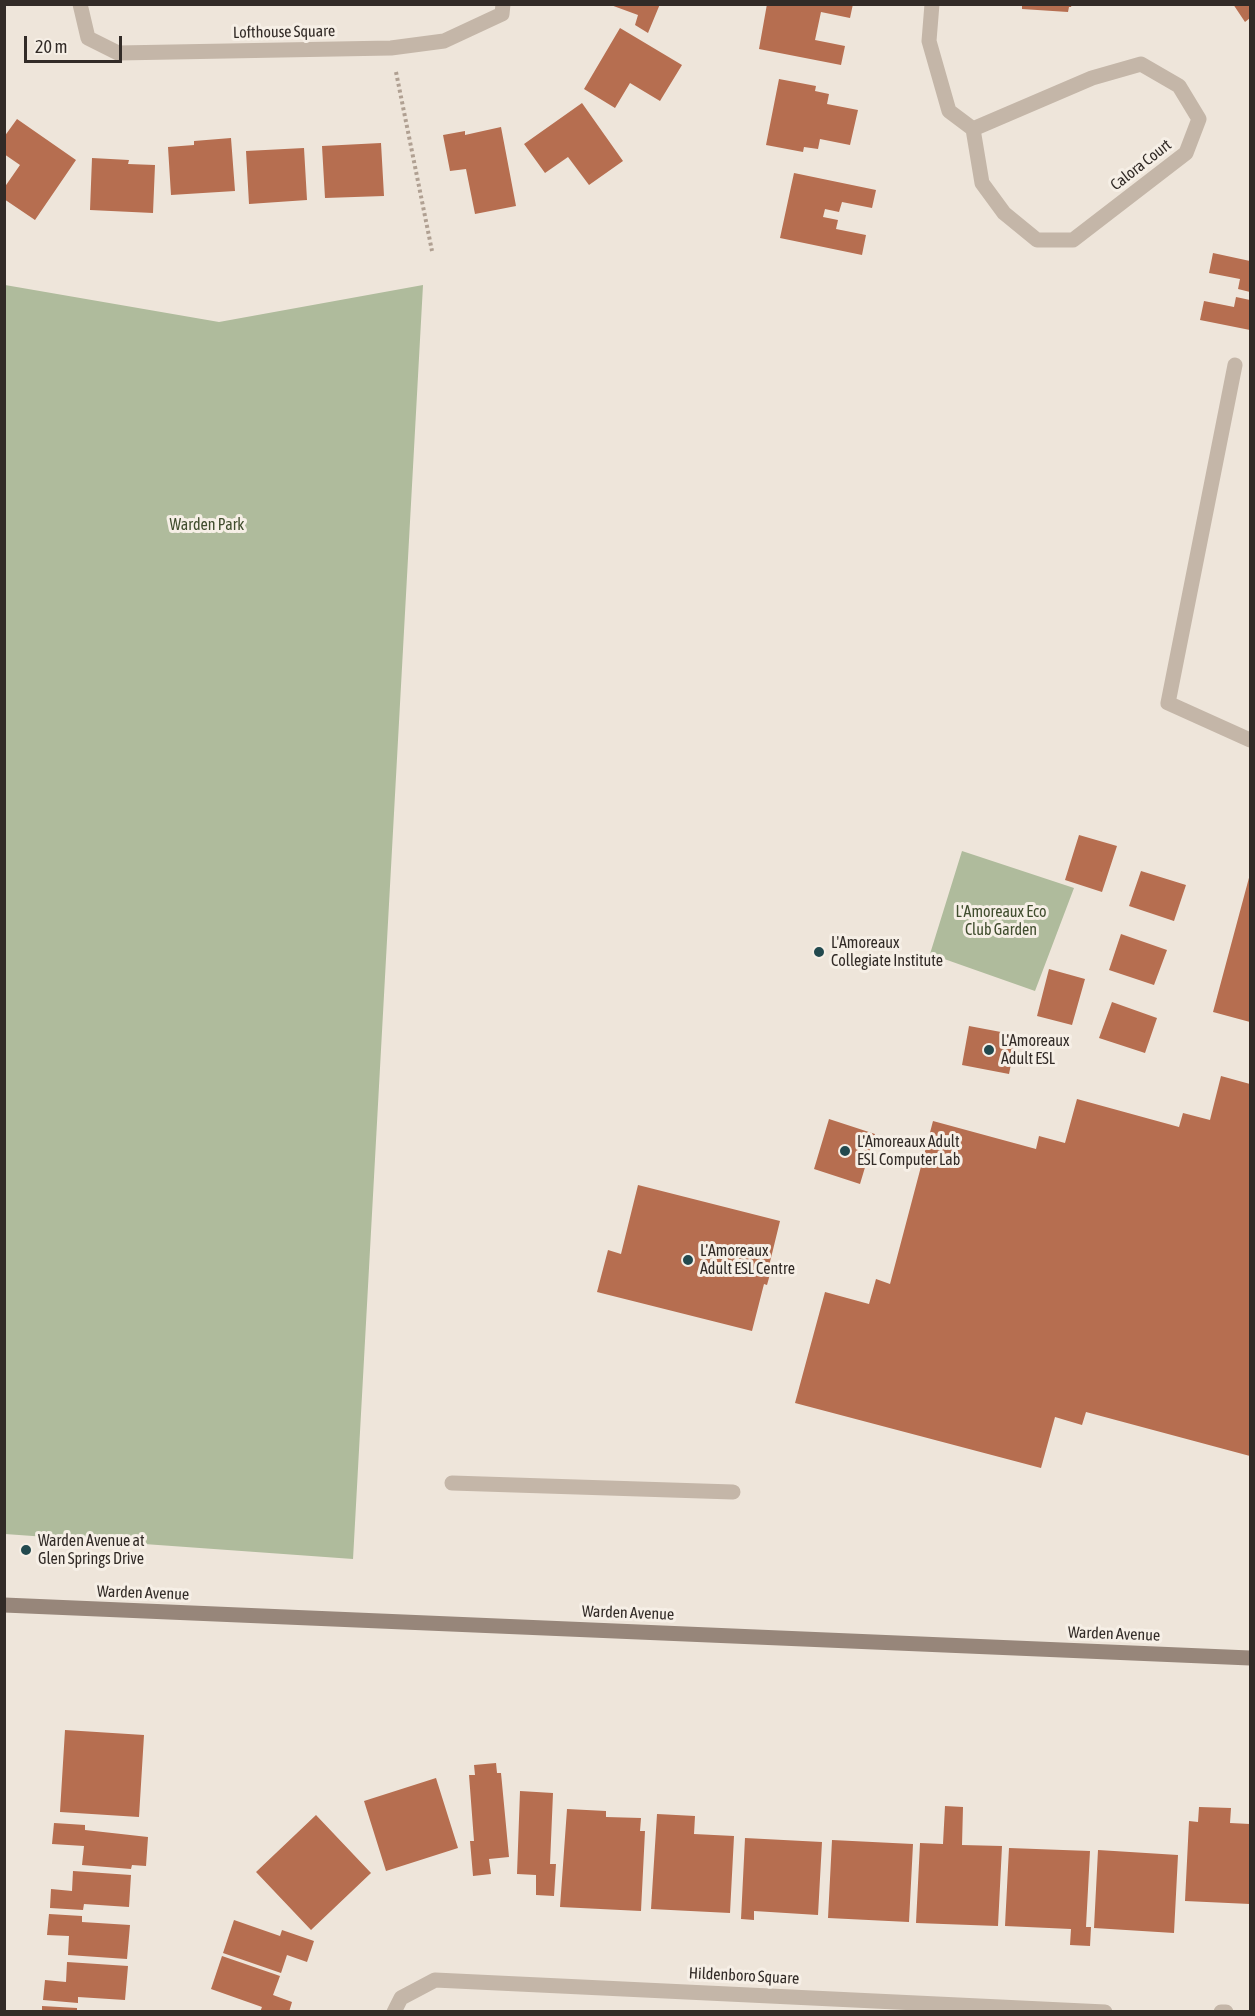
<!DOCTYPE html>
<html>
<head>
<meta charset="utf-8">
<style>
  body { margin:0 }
  #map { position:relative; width:1255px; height:2016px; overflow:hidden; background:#eee5da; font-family:"Asap Condensed",sans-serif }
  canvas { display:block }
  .frame { position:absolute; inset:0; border:6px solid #322b27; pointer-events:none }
  .scale { position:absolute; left:24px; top:36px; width:98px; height:27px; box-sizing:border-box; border:3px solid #322b27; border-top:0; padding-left:8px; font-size:18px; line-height:21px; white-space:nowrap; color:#322b27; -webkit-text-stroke:4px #f6efe6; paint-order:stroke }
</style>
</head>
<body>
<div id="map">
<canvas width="1255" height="2016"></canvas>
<div class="frame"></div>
<div class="scale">20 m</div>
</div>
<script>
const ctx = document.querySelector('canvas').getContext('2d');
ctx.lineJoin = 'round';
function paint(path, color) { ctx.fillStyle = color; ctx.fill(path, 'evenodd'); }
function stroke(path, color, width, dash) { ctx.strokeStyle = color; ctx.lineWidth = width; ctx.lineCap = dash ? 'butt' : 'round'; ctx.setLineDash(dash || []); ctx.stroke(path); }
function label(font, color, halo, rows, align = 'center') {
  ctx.font = font + ' "Asap Condensed",sans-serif'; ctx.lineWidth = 6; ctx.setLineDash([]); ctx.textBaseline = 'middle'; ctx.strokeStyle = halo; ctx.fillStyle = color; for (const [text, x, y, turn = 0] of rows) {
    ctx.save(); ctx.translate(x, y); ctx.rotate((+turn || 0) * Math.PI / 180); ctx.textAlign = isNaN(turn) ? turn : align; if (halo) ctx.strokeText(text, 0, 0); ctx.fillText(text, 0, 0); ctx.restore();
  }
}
const green = new Path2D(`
  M5,285L219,322L423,285L353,1559L5,1534Z
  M962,851L1074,888L1035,991L930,954Z`);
const building = new Path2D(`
  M608,4H660L648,33L635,25L638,15Z
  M767,4H853L850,18L821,12L815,40L845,46L841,65L759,49Z
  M1022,4H1072L1071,7H1069L1068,12L1022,9Z
  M1233,4H1250V18L1245,22Z
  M620,28L682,65L660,101L630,83L615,108L584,89Z
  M779,79L816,86L815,91L829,94L827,104L858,110L850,145L820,139L818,149L804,147L803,152L766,145Z
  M582,103L623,161L589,185L568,157L545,173L524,144Z
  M17,119L76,160L35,220L4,199V188L20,165L4,154V137Z
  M501,127L516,206L475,214L466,169L450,171L443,135L465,131V135Z
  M231,138L235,191L171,195L168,147L194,145V141Z
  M381,143L384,196L325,198L322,146Z
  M304,148L307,200L249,204L246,151Z
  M92,158L129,160L128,164L155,165L153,213L90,210Z
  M794,173L876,190L872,208L842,202L839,212L825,209L823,217L838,220L836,229L866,235L862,255L780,238Z
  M1213,253L1250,261V292L1238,289L1240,279L1209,273Z
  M1236,297L1250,300V330L1200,320L1204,301L1234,307Z
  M1079,835L1117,846L1102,892L1065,880Z
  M1141,871L1186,885L1174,921L1129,906Z
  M1250,874V1022L1213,1012Z
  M1121,934L1167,950L1154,985L1109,970Z
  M1049,969L1085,979L1072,1025L1037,1016Z
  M1112,1002L1157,1018L1145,1053L1099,1038Z
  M969,1026L1017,1035L1009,1074L962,1065Z
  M1221,1076L1250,1084V1456L1086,1412L1082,1425L1055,1417L1041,1468L795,1403L825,1292L869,1304L876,1279L890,1284L933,1121L1036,1149L1039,1136L1065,1143L1077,1099L1179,1127L1183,1113L1210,1120Z
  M829,1119L875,1134L860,1184L814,1169Z
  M638,1185L780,1221L769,1266L772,1267L767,1285L764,1284L752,1331L597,1292L608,1250L621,1254Z
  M65,1730L144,1735L139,1817L60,1812Z
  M496,1763L497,1773H501L509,1857L489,1859L491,1874L473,1876L470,1841H474L469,1775H475L474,1765Z
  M436,1778L458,1848L386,1871L364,1801Z
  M520,1791L553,1793L550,1864H556L554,1896L536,1895V1875L517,1874Z
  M945,1806L963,1807L962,1845L1002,1846L998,1926L916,1923L920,1843L943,1844Z
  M1199,1807L1231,1808L1230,1823L1250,1824V1904L1185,1901L1189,1821L1198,1822Z
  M567,1809L606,1811V1817L641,1818L640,1831H645L641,1911L560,1907Z
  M657,1814L695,1816L694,1834L734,1836L730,1913L651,1909Z
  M316,1815L371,1873L311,1930L256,1872Z
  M54,1823L85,1825V1830L148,1837L146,1866L132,1865L131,1869L82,1865L84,1846L52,1844Z
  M745,1838L822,1842L818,1915L754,1911V1920L741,1919Z
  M832,1840L913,1844L909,1922L828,1918Z
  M1009,1848L1090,1851L1086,1927H1091L1090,1946L1070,1945L1071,1929L1005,1926Z
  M1098,1850L1178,1855L1174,1933L1094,1928Z
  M73,1871L131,1875L129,1907L84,1904L83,1910L50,1908L51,1889L72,1891Z
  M49,1914L82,1916V1922L130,1925L127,1959L68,1955L69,1936L47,1935Z
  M234,1920L280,1936L282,1930L314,1941L307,1962L287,1955L281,1973L223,1953Z
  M222,1956L280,1976L273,1995L292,2002L289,2012H260L262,2007L211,1989Z
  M67,1962L128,1966L125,2000L78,1997V2003L43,2000L45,1980L66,1982Z
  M42,2006L77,2008V2012H42Z`);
const path = new Path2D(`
  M396,72L432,251`);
const lane = new Path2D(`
  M1235,365L1168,703L1250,740
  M452,1483L733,1492`);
const street = new Path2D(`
  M80,4L88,38L118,53L391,48L444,41L502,14L503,4
  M932,4L929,41L949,111L973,129L982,183L1004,213L1037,240H1073L1186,153L1199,119L1179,86L1141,64L1092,78L973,129
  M394,2012L401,1998L435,1980L1105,2012
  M1221,2012H1226`);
const secondary = new Path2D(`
  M4,1605L1250,1658`);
const markers = [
  [819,952,6,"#22494e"],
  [989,1050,6,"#22494e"],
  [845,1151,6,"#22494e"],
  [688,1260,6,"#22494e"],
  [26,1550,6,"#22494e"]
];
const streetNames = [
  ["Lofthouse Square",284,32,-1],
  ["Calora Court",1141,165,-38],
  ["Warden Avenue",143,1593,2],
  ["Warden Avenue",628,1613,2],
  ["Warden Avenue",1114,1634,2],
  ["Hildenboro Square",744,1976,3]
];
const parkNames = [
  ["Warden Park",207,525],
  ["L'Amoreaux Eco",1001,912],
  ["Club Garden",1001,930]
];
const poiNames = [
  ["L'Amoreaux",831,943],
  ["Collegiate Institute",831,961],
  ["L'Amoreaux",1001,1041],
  ["Adult ESL",1001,1059],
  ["L'Amoreaux Adult",857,1142],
  ["ESL Computer Lab",857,1160],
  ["L'Amoreaux",700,1251],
  ["Adult ESL Centre",700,1269],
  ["Warden Avenue at",38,1541],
  ["Glen Springs Drive",38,1559]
];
paint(green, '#afbb9c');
paint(building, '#b66e50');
stroke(path, '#b0a092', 4, [3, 3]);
stroke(lane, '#c4b6a8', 15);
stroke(street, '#c4b6a8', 15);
stroke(secondary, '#97867a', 15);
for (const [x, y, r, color] of markers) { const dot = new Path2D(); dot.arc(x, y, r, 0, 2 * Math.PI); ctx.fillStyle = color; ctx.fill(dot); stroke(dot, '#f6efe6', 2); }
label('16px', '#322b27', '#f6efe6', streetNames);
label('16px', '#404d2e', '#f6efe6', parkNames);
label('16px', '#322b27', '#f6efe6', poiNames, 'left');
</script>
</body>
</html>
